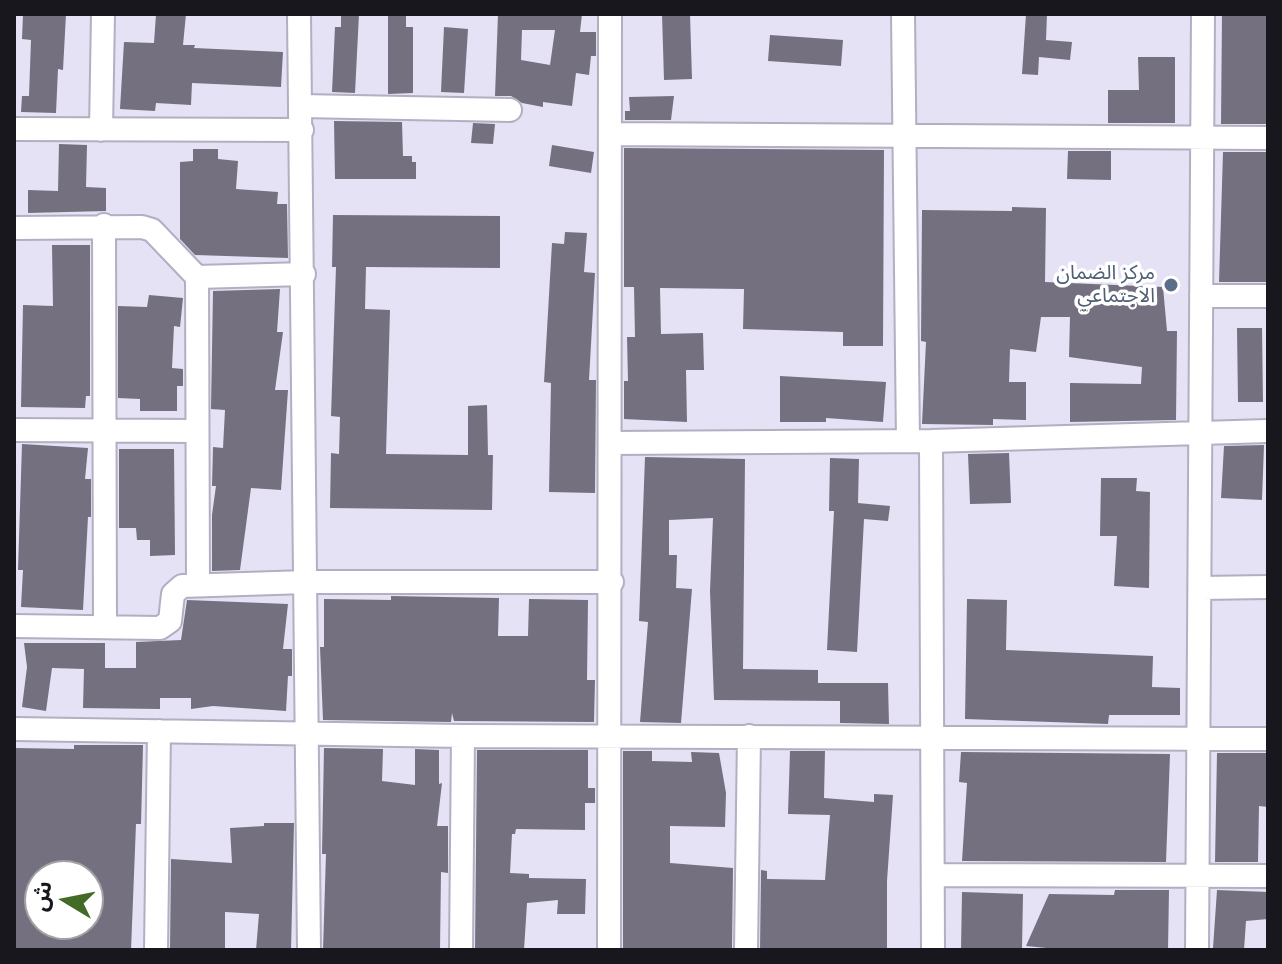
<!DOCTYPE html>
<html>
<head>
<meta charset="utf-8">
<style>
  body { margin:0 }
  #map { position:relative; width:1282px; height:964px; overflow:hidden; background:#e4e2f4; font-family:Roboto,"Noto Sans Arabic",sans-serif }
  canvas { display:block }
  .frame { position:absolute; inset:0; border:16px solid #18171e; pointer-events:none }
  .north { position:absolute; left:24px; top:860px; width:80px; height:80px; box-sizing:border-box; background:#fff; border:2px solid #a3a2a5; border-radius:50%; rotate:280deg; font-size:22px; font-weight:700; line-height:32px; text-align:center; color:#18171e }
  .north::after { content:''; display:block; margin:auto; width:28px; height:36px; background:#446b26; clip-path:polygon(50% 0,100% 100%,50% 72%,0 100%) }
</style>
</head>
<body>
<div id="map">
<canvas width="1282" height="964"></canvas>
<div class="frame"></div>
<div class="north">ش</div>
</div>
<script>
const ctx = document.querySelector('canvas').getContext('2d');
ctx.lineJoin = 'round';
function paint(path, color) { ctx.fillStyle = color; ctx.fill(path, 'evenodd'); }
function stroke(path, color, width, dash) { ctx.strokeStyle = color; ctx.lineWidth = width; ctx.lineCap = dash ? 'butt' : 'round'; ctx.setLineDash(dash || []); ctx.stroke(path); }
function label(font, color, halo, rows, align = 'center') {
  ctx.font = font + ' Roboto,"Noto Sans Arabic",sans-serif'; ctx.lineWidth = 7; ctx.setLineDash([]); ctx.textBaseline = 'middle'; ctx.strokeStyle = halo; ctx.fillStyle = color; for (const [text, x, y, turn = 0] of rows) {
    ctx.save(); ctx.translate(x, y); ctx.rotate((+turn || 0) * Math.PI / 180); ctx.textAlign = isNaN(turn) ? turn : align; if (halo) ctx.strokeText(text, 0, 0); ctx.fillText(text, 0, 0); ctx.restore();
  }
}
const building = new Path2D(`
  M23,14H66L63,70L58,69L56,113L21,112L22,96H29L31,40L22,39Z
  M156,14H186L183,45H195L194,48L283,52L281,87L192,83L191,105L156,103L155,111L120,109L124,42L154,43Z
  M341,14H359L355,93L332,92L335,27H341Z
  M388,14H406V27H413V93L388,94Z
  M498,14H582L580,32H596V56H591L589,75L576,73L572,106L543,102V107L522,103L511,96H495ZM522,30H555L550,65L521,60Z
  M662,14H690L692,79L664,80Z
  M1026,14H1047L1046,40L1072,42L1070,60L1039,57L1038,75L1022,74Z
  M1222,14H1268V124H1221Z
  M444,27L468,29L464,93L441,92Z
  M770,35L843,40L841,66L768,61Z
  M1138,57H1175V123H1108V90H1139Z
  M674,96L671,120H625V111H630L629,97Z
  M334,121L402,122L403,156H412V162H416V179H335Z
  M473,123L495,124L493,144L471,143Z
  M59,144L87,145L86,187L106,188V211L28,213V190L58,191Z
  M552,145L594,152L591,173L549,166Z
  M624,148L884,150L883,346H843V332L743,329L744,289L660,288L661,334L703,333L704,370H686L687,422L624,419V381H628L627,337H635L634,287H624Z
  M193,149H218V159L238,161L236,189L278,192L277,204H287L288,258L195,255L180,239V162L193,161Z
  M1068,151H1111V180L1067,179Z
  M1223,152H1268V282H1219Z
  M1012,207L1046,208L1045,282L1163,287L1167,331H1177L1176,420L1070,422V383L1141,384L1142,367L1069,357L1070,317H1041L1036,352L1010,349L1009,382H1026V420L993,419V425L922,424L926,342L921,341L922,210L1012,211Z
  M333,215L500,216V268L366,267L365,309L390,310L386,454L468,455V406L487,405L488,455H493L492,510L330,508L331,453L339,454L340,417L331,416L336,267H332Z
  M565,232L587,233L584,272L595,273L589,380H596L595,493L549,492L551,383L544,382L552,243L564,244Z
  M52,245H90V396H86L85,408L21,407L23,305L53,306Z
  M280,289L277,332H283L275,390H288L281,490L251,488L240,570L212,571V515L216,486H212L213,447L223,448L225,410L211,409L213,291Z
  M149,295L183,298L180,327L174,326L172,368L183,369V386H177V411H140V399L118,398V306L147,307Z
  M1237,328H1262L1263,402H1238Z
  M780,376L886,382L883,422L826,418V422H780Z
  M22,444L88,448L85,479H91V517H88L83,610L21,607L23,570H18Z
  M1264,445L1262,500L1221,498L1224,446Z
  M119,449H174L175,555L150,556V540H137L136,528H119Z
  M1009,453L1011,503L970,504L968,454Z
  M645,457L745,459L743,669L818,670V683H888L889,724L840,723V701L714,700L710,591L713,518L669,520V555H677L676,588L692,589L681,723L640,722L648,622L639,621Z
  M830,458L859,459L858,503L890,506L888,521L864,519L857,652L827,650L834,511H829Z
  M1101,478H1137L1136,491L1150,492L1149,588L1114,586L1117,536H1100Z
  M391,596L499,598L498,636H528L529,599L588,600L587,680H595L594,722L454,721L452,713L451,722L323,720L320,647H324V599L391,600Z
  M967,599L1007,600L1006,650L1153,656L1152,687L1180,688V715H1109L1108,724L965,719Z
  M187,600L288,604L283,649H292V676H288L286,711L213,706L191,709V698H160V709L83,708L84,669L52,668L46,711L22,707L27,667L24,643H105V668H136V642L181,640Z
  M74,745H143L141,824H136L131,950H14V748L74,749ZM40,876H88V924H40Z
  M324,748L383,749L382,781L415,785V749L439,750V784L442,783L437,826H448V873L441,872L440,950H323L326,854H322Z
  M477,750H588V788H595V803H585V830L516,829L515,834H512L510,873L529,874V878L586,879L585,914H557L558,900L527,903L524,950H475Z
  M623,751H652V761L692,762L691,752L719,753L726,793L725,827L670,826V863L733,868L732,950H623Z
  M790,751H825L824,798L874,802V794L893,795L887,881V950H760L761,870L767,871V879L825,880L830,815L788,814Z
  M961,752L1170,754L1166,862L962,861L967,783L959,782Z
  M1217,753H1268V807L1259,806L1258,862H1215Z
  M264,823H294L291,950H256L259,914L225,912V950H170L171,859L232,863L230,828L264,826Z
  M1115,890H1169L1168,950H1067L1026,946L1049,894L1114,895Z
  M1217,890L1268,892V919L1246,921L1244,950L1213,948Z
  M962,892L1023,894L1022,950H961Z`);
const minor = new Path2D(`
  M299,14L309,950
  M903,14L908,441
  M301,106L510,110
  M14,129L302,130
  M101,130L103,14
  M610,134L1268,138
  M104,225L105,627
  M14,228L142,227L152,230L197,277
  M1201,296H1268
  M14,430L197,431
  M931,441L933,950
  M611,443L931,441L1268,431
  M198,585L197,277L304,274
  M1200,588L1268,587
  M14,626L160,628L170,621L173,594L182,586L306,582H612
  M14,729L463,736L1268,739
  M933,875L1268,876
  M156,950L159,731
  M461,950L463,736
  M609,950L610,14
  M746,950L749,736
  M1197,950L1203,14`);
const markers = [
  [1171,285,8,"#5c6f8a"]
];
const serviceNames = [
  ["مركز الضمان",1155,274],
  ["الاجتماعي",1155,297]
];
paint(building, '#747080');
stroke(minor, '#b1afc1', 26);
stroke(minor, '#fff', 22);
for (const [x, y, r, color] of markers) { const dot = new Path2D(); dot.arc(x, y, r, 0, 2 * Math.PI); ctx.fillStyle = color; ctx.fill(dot); stroke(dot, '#fff', 3); }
label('20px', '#4e5e75', '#fff', serviceNames, 'right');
</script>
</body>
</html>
